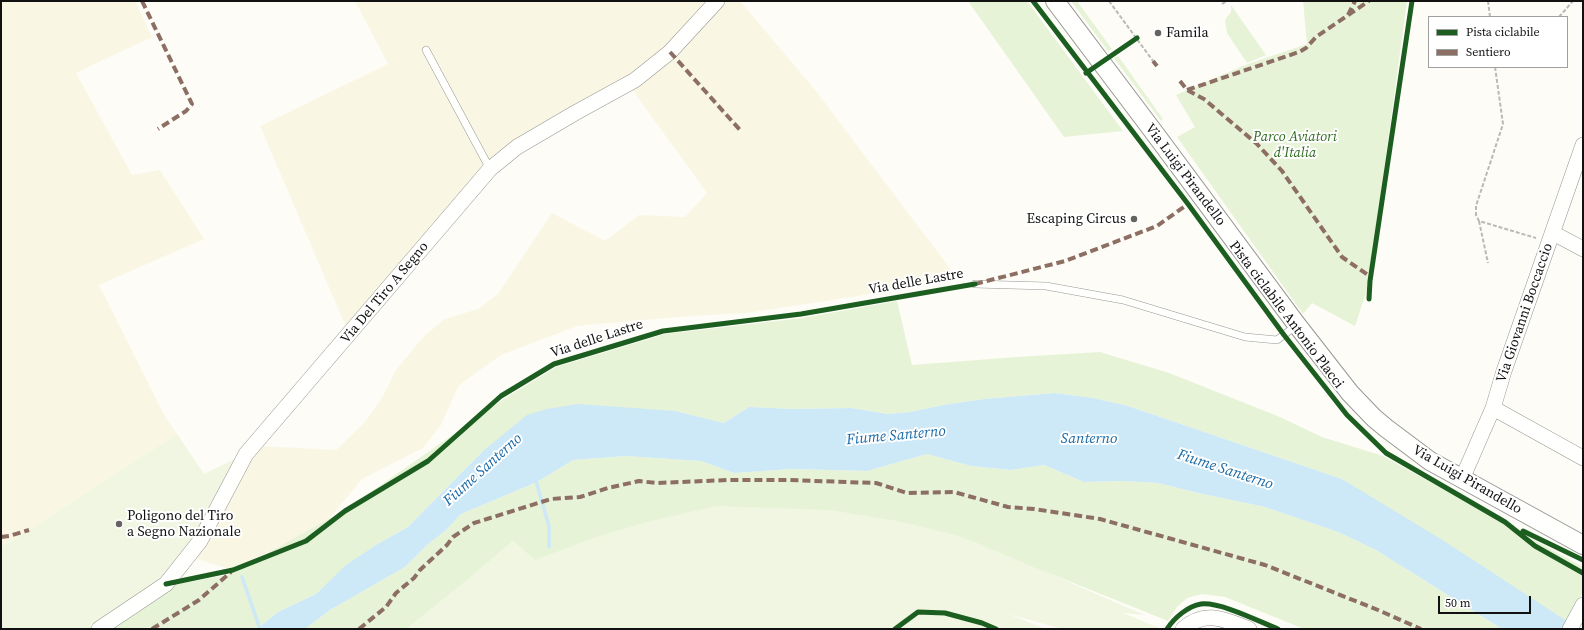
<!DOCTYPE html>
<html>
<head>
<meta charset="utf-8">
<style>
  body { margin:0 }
  #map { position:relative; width:1584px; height:630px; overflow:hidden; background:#fdfcf7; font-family:"Source Serif 4",serif }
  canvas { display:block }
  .frame { position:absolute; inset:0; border:2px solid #111; pointer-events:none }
  .legend { position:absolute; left:1428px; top:16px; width:140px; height:52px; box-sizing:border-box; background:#fff; border:1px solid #a0a0a0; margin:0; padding:5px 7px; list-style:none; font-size:12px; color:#111 }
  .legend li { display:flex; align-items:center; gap:8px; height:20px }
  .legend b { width:20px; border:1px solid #a0a0a0 }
  .scale { position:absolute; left:1438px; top:596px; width:93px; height:18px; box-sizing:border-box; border:2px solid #111; border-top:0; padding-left:5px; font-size:12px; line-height:14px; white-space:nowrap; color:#111; -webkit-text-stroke:3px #fff; paint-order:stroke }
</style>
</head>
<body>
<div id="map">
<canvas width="1584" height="630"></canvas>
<div class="frame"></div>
<ul class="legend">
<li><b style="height:5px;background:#1b5e20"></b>Pista ciclabile</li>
<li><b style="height:5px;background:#8d6e63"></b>Sentiero</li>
</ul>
<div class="scale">50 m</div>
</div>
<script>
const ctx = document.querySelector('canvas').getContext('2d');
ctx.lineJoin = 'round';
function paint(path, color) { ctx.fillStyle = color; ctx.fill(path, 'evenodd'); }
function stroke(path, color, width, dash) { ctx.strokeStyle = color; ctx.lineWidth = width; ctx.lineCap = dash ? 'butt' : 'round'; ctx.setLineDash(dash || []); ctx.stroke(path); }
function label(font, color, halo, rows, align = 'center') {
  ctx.font = font + ' "Source Serif 4",serif'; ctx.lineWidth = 4; ctx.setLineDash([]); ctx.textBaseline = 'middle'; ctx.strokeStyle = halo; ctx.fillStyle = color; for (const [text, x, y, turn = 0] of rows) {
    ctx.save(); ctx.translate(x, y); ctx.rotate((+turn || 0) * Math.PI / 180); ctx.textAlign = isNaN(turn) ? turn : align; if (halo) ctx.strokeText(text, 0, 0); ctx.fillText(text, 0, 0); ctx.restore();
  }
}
const farmland = new Path2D(`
  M1,1H135L152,37L76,73L132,175L160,170L204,239L99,285L164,415L177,434L29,530L1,547Z
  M355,1H740L816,91L955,275L864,295L747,313L677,317L577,326L501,355L459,385L441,425L423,448L362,479L325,524L233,570L180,554L195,534L241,456L261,446L336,450L365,422L383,396L396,370L424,336L445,319L478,309L498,294L552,213L605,241L639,215L685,217L707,193L623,77L546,121L486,161L427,233L346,327L260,126L388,64Z`);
const green = new Path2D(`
  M968,1H1027L1123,131L1064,137Z
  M1071,1H1077L1112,49L1108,51Z
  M1303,1H1407L1369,281H1370L1355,326L1312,303L1303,314L1177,137L1195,127L1176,95L1245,65L1307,44Z
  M1231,5L1266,55L1247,63L1227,33L1225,20L1231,12Z
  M1118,56L1163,119L1161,121L1114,58Z
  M897,301L912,365L1017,357L1100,352L1169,373L1280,417L1322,437L1383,456L1583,567V592L1567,622L1342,479L1128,406L1093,398L1055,393L984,399L943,405L910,412L888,414L851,408L793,409L749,407L724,423L675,411L483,451L408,527L376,545L347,565L316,594L278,612L257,629H86L172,585L228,575L345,510L504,399L556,367L665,334L802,318Z
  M927,454L971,466L1011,470L1044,465L1084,482L1123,481L1158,483L1198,493L1265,507L1338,532L1376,550L1502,629H1304L1225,597L1202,594L1187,598L1177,607L1168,621L1041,570L1118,604L1122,613L1161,629L1067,599L492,629H305L330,610L405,567L428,544L445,531L461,514L537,482L573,460L626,456L701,461L734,473L792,469L867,471ZM513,541L534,560L475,574Z`);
const pitch = new Path2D(`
  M177,434L204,474L241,456L195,534L156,587L88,629H1V547L29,530Z
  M716,506L830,510L897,521L952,534L975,542L1145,615L1123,613L1161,629H1063L1008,614L1046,629H406L474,574L513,541L535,560L599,536L651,521Z`);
const water = new Path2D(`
  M1055,393L1093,398L1128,406L1342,479L1444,541L1579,629H1502L1376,550L1338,532L1265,507L1198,493L1158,483L1123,481L1084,482L1044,465L1011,470L971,466L927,454L867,471L792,469L734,473L701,461L626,456L573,460L537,482L461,514L445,531L428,544L405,567L330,610L305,629H257L278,612L316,594L346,565L376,545L408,527L483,451L527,415L547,409L578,404L675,411L724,423L749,407L793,409L851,408L888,414L910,412L943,405L984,399Z`);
const stream = new Path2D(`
  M535,478L549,526V547
  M242,577L260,629`);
const path = new Path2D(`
  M1109,1L1153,61
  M1488,1L1490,17
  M1222,4L1227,1
  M1559,17L1573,1
  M1495,67L1503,124L1476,206V215L1479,221L1536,238
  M1479,221L1488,263`);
const service = new Path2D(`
  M426,50L490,169
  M975,284L1046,286L1123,300L1245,337L1277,340L1297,325`);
const minor = new Path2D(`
  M1553,233L1583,249
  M1493,408L1583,458
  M1462,479L1493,408L1504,371L1583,145
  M99,629L166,584L200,541L246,454L490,169L517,147L575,113L635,80L670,52L717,1
  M1183,629C1206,609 1225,620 1249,629
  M1570,629L1583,605`);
const tertiary = new Path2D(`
  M1055,1L1156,135L1297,325L1350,393L1374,418L1386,428L1430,461L1583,545`);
const quiet = new Path2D(`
  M142,1L192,104L186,111L158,129
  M1348,15L1355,1
  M670,52L740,130
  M1153,61L1157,66
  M1180,81L1187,90L1204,99L1257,144L1282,171L1342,257L1371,277
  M1187,90L1299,52L1306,48L1316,37L1369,1
  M975,284L1065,261L1157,226L1188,204
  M1,537L9,536L29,530
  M152,629L199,600L231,572
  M359,629L386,607L396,593L414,578L420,570L447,545L453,537L474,523L551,499L580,497L608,488L639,481L656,483L728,480H788L876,483L907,493L954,492L1008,507L1034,509L1100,519L1265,565L1378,610L1421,629`);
const cycleway = new Path2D(`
  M1033,1L1188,204L1284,335L1347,415L1386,453L1505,522L1535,546L1583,573
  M1086,73L1137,38
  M1369,299L1370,281L1412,1
  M1523,531L1583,560
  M166,584L233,570L306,541L345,511L428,461L501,396L554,364L663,331L801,314L975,284
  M895,629L918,612L945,613L982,623L996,629
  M1167,629C1174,618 1188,606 1201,604C1221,602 1258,621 1278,629`);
const markers = [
  [1158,33,4,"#646362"],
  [1134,219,4,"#646362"],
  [119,524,4,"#646362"]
];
const poiNames = [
  ["Famila",1166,33],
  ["Escaping Circus",1126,219,"right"],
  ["Poligono del Tiro",127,516],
  ["a Segno Nazionale",127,532]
];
const parkNames = [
  ["Parco Aviatori",1295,137],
  ["d'Italia",1295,153]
];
const streetNames = [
  ["Via Luigi Pirandello",1185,175,53],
  ["Via delle Lastre",916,282,-10],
  ["Via Del Tiro A Segno",385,293,-50],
  ["Via Giovanni Boccaccio",1525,313,-71],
  ["Pista ciclabile Antonio Placci",1286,315,53],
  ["Via delle Lastre",597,339,-18],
  ["Via Luigi Pirandello",1467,480,30]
];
const waterNames = [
  ["Fiume Santerno",896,436,-5],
  ["Santerno",1089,439],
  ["Fiume Santerno",483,470,-42],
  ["Fiume Santerno",1225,470,18]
];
paint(farmland, '#f9f7e4');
paint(green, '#e7f3d7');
paint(pitch, '#f0f6e1');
paint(water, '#cde8f7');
stroke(stream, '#cde8f7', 3.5);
stroke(service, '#979795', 8);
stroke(minor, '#979795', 16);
stroke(tertiary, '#979795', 20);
stroke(path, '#b9b9b8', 2, [4, 2]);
stroke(service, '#fffffe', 7);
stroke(minor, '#fffffe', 15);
stroke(tertiary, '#fffffe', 18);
stroke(quiet, '#8d6e63', 4, [8, 4]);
stroke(cycleway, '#1b5e20', 5);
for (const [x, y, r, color] of markers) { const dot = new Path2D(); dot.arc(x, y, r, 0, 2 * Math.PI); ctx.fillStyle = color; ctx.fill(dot); stroke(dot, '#fff', 1.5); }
label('14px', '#111', '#fff', poiNames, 'left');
label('italic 14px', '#2f6b1f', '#fff', parkNames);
label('14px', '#111', '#fff', streetNames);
label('italic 15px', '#1768a6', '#fff', waterNames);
</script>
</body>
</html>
